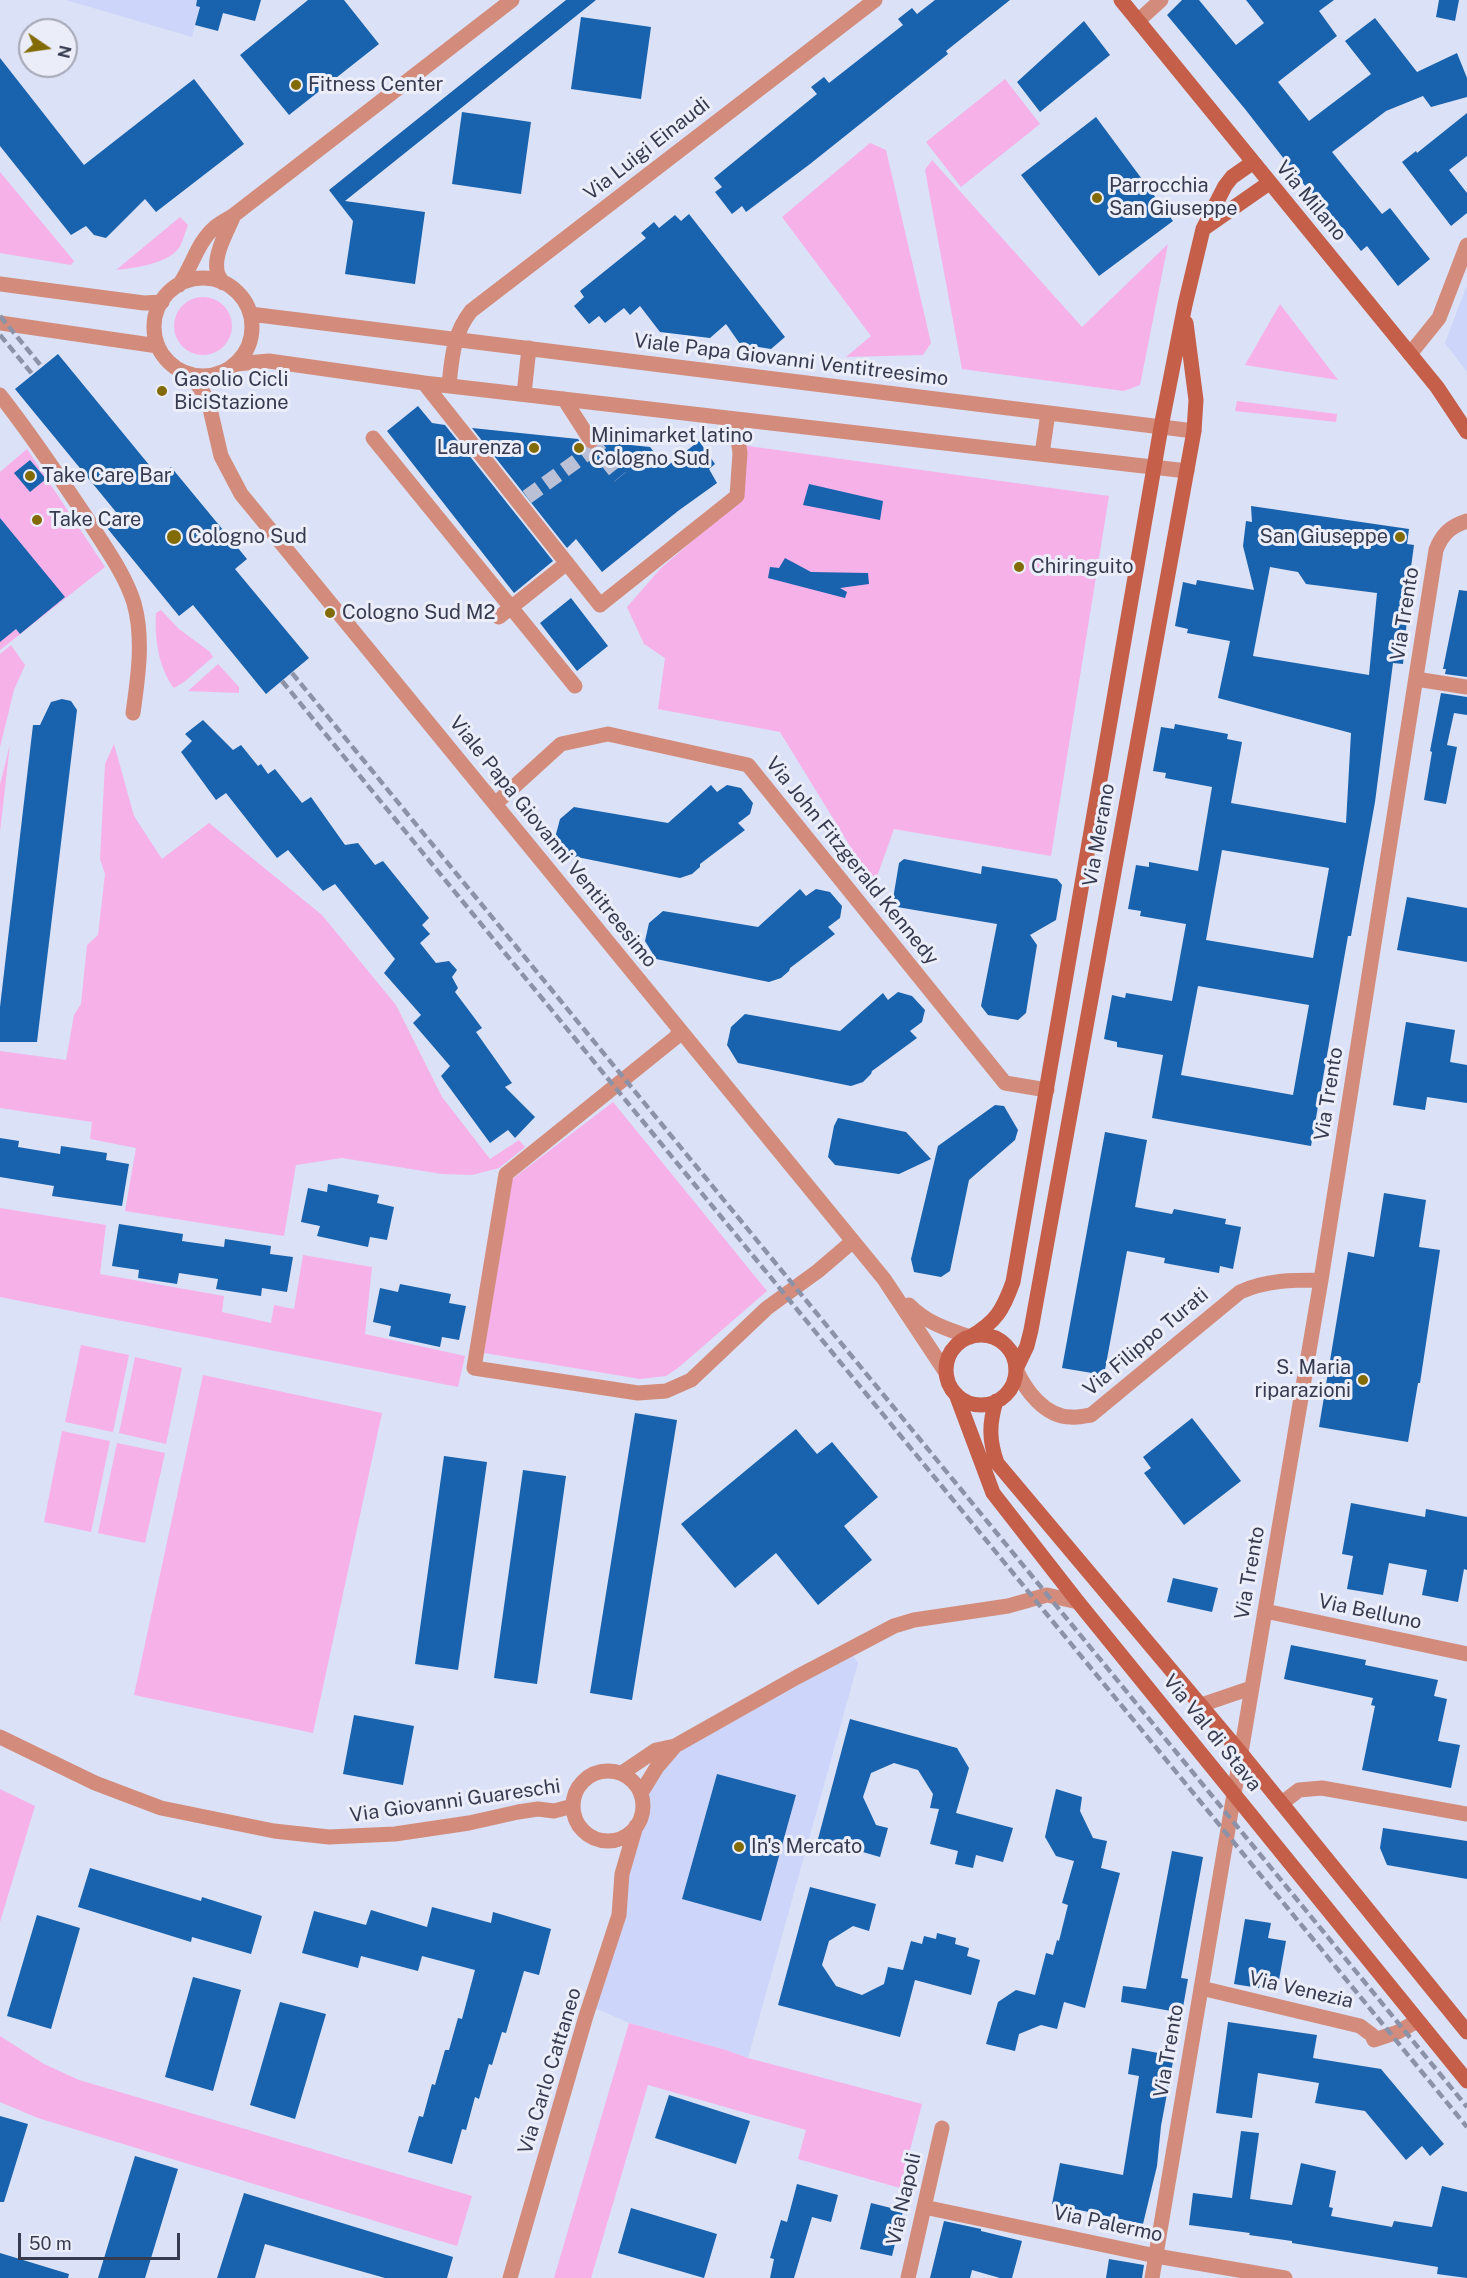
<!DOCTYPE html>
<html>
<head>
<meta charset="utf-8">
<style>
  body { margin:0 }
  #map { position:relative; width:1467px; height:2278px; overflow:hidden; background:#dbe1f6; font-family:"Public Sans",sans-serif }
  canvas { display:block }
  .north { position:absolute; left:18px; top:18px; width:60px; height:60px; box-sizing:border-box; background:#ebeef9; border:2px solid #a3a6b5; border-radius:50%; rotate:103deg; font-size:16px; font-weight:700; line-height:24px; text-align:center; color:#363b50 }
  .north::after { content:''; display:block; margin:auto; width:21px; height:27px; background:#826b05; clip-path:polygon(50% 0,100% 100%,50% 72%,0 100%) }
  .scale { position:absolute; left:18px; top:2233px; width:162px; height:27px; box-sizing:border-box; border:3px solid #363b50; border-top:0; padding-left:8px; font-size:18px; line-height:21px; white-space:nowrap; color:#363b50; -webkit-text-stroke:4px #ebeef9; paint-order:stroke }
</style>
</head>
<body>
<div id="map">
<canvas width="1467" height="2278"></canvas>
<div class="north">N</div>
<div class="scale">50 m</div>
</div>
<script>
const ctx = document.querySelector('canvas').getContext('2d');
ctx.lineJoin = 'round';
function paint(path, color) { ctx.fillStyle = color; ctx.fill(path, 'evenodd'); }
function stroke(path, color, width, dash) { ctx.strokeStyle = color; ctx.lineWidth = width; ctx.lineCap = dash ? 'butt' : 'round'; ctx.setLineDash(dash || []); ctx.stroke(path); }
function label(font, color, halo, rows, align = 'center') {
  ctx.font = font + ' "Public Sans",sans-serif'; ctx.lineWidth = 6; ctx.setLineDash([]); ctx.textBaseline = 'middle'; ctx.strokeStyle = halo; ctx.fillStyle = color; for (const [text, x, y, turn = 0] of rows) {
    ctx.save(); ctx.translate(x, y); ctx.rotate((+turn || 0) * Math.PI / 180); ctx.textAlign = isNaN(turn) ? turn : align; if (halo) ctx.strokeText(text, 0, 0); ctx.fillText(text, 0, 0); ctx.restore();
  }
}
const built = new Path2D(`
  M66,0H201L192,37Z
  M1467,285V372L1445,343Z
  M848,1649L858,1663L748,2058L726,2050L629,2023L590,2006L636,1826L642,1815L643,1804L641,1793L675,1746Z`);
const green = new Path2D(`
  M1005,79L1040,124L961,187L926,142Z
  M870,143L886,150L931,343L923,355L846,357L871,336L782,217Z
  M932,160L1082,327L1168,244L1140,385L1124,391L962,369L925,170Z
  M0,172L74,261L71,265L0,253Z
  M180,217L188,225C185,232 183,242 179,248C167,264 134,268 116,270Z
  M174 326a29 29 0 1 1 58 0a29 29 0 1 1-58 0Z
  M1280,304L1338,380L1245,365Z
  M1237,401L1337,414L1336,422L1235,411Z
  M741,445L1109,496L1051,856L894,829L874,885L780,732L658,709L665,658L644,644L627,607L661,568L733,506Z
  M27,449L105,567L0,650V472Z
  M161,610L179,629L210,652L213,657L184,682L174,688C159,670 154,636 156,613Z
  M11,645L25,665L14,690L0,747V654Z
  M218,664L239,687V693L188,691Z
  M10,744L0,832V785Z
  M114,744L134,816L162,859L209,823L322,915L396,1005L442,1097L490,1159L519,1140L525,1147L499,1168L472,1175L442,1174L342,1158L296,1165L284,1236L125,1211L136,1148L90,1139L92,1122L0,1108V1051L66,1060L74,1015L81,1004L87,945L98,935L105,874L100,859L105,764Z
  M613,1102L767,1291L678,1368L666,1376L640,1379L484,1353L511,1180Z
  M0,1208L106,1225L100,1274L224,1296L222,1312L271,1323L274,1305L294,1309L303,1255L372,1267L365,1334L465,1356L458,1387L0,1297Z
  M81,1345L129,1355L113,1432L65,1422Z
  M135,1357L182,1368L166,1444L119,1433Z
  M203,1375L382,1413L313,1733L134,1695Z
  M62,1431L110,1441L91,1532L44,1522Z
  M117,1443L165,1453L145,1543L98,1533Z
  M0,1789L35,1806L0,1922Z
  M629,2023L726,2050L748,2058L922,2104L900,2188L798,2159L806,2130L648,2085L591,2278H554Z
  M0,2036L44,2064L79,2080L472,2196L457,2246L38,2118L0,2102Z`);
const building = new Path2D(`
  M197,0H261L255,21L223,13L218,31L195,25L200,7L196,6Z
  M308,0H344L379,44L289,115L240,55Z
  M566,0H596L345,201L425,212L415,284L345,274L353,221L329,190Z
  M935,0H1010L946,51L948,54L810,164L746,212L742,206L732,214L715,192L722,187L714,178L817,94L811,87L824,77L829,83L903,25L898,19L912,8L917,14Z
  M1182,0H1199L1236,45L1264,23L1246,0H1334L1319,11L1337,36L1278,82L1309,121L1371,74L1345,41L1375,18L1417,72L1457,53L1467,78V97L1431,107L1423,96L1386,111L1332,152L1382,214L1390,208L1430,259L1398,286L1367,246L1361,251L1326,208L1324,210L1245,109L1167,15Z
  M1439,0H1459L1455,21L1436,17Z
  M581,17L651,27L641,99L571,89Z
  M1084,21L1110,55L1040,112L1017,82Z
  M0,58L84,165L194,79L244,144L156,212L145,199L106,238L94,235L86,226L71,235L0,146Z
  M462,112L531,122L521,194L452,184Z
  M1467,113V156L1449,170L1467,193V213L1451,226L1402,162L1416,151L1417,153Z
  M1096,117L1173,221L1099,276L1021,175Z
  M689,214L785,337L771,349L740,344L726,324L710,338L660,332L640,306L630,315L624,308L605,323L599,316L589,324L574,306L584,297L580,291L646,238L641,233L654,222L659,228L675,215L681,221Z
  M58,354L159,477L171,467L247,559L235,569L309,658L266,694L193,605L179,616L103,523L116,512L15,389Z
  M418,406L432,423L445,425L553,561L514,593L387,431Z
  M472,428L578,439L583,447L591,451L597,449L601,442L650,447L666,467L699,441L715,464L709,469L717,483L678,511L602,572L576,539L567,548Z
  M30,460L46,479L30,492L14,473Z
  M809,484L883,501L880,520L803,505Z
  M1251,506L1409,529L1407,544L1414,545L1407,597H1409L1403,664L1393,663L1375,802L1351,936H1348L1311,1146L1152,1118L1163,1055L1117,1047V1042L1104,1039L1112,995L1125,998L1126,993L1172,1001L1186,924L1140,916L1141,911L1128,909L1136,865L1149,867V862L1198,871L1212,787L1165,778L1166,773L1153,771L1161,727L1174,729L1175,724L1228,734L1227,739L1242,742L1231,803L1346,823L1351,733L1218,698L1230,641L1187,633L1188,629L1175,626L1183,582L1196,585L1197,580L1254,590L1243,546L1246,521L1252,522ZM1270,567L1298,572L1306,584L1377,593L1369,675L1253,656ZM1222,850L1329,868L1313,958L1206,940ZM1198,986L1309,1005L1293,1095L1181,1075Z
  M0,518L65,597L20,634L16,629L0,642Z
  M785,558L811,572L868,573L869,584L840,588L847,592L845,598L768,578L770,567L779,568Z
  M1459,590L1467,591V677L1445,674L1446,669H1443Z
  M571,598L608,646L577,671L540,623Z
  M1441,693L1467,697V715L1454,713L1447,745L1457,747L1446,804L1424,800L1432,752L1430,751Z
  M62,699L71,701L77,710L37,1042H0V1007L33,725H40L51,702Z
  M203,720L233,750L241,745L258,766L261,764L268,774L275,769L302,803L311,797L345,845L358,843L375,865L383,861L429,918L422,925L430,934L420,943L436,963L449,961L457,970L452,977L458,988L455,992L482,1028L476,1032L512,1083L505,1087L535,1117L515,1138L508,1130L490,1143L441,1076L450,1066L413,1023L421,1015L384,973L395,959L335,884L323,891L288,850L277,858L226,793L216,800L181,752L192,741L185,734Z
  M711,785L717,792L727,785L741,788L753,803L750,814L738,823L745,830L700,864V867L692,874L680,878L567,855L555,838L560,819L574,807L668,823Z
  M904,859L981,874L982,866L1057,879L1062,885L1056,920L1030,935L1037,945L1026,1013L1018,1020L988,1015L981,1006L997,924L897,907L893,899L899,863Z
  M800,889L806,896L816,889L830,892L842,906L840,918L828,927L835,934L790,968L789,971L781,978L769,982L656,959L645,941L649,923L663,911L758,927Z
  M1407,897L1467,908V962L1397,950Z
  M898,992L912,996L925,1010L922,1022L910,1031L917,1038L872,1071L871,1074L863,1082L851,1086L738,1063L727,1045L731,1027L745,1014L840,1031L883,993L888,1000Z
  M1406,1022L1455,1030L1450,1062L1467,1065V1103L1427,1097L1425,1110L1393,1105Z
  M995,1105L1004,1106L1018,1130L1015,1140L969,1180L950,1271L941,1277L914,1272L911,1259L938,1146Z
  M838,1118L906,1132L931,1159L899,1174L835,1165L828,1157L834,1126Z
  M1105,1132L1147,1140L1135,1207L1172,1214L1174,1209L1226,1219L1225,1224L1241,1227L1233,1269L1220,1266L1219,1273L1164,1263L1165,1258L1127,1251L1104,1375L1062,1368Z
  M0,1138L19,1141L18,1147L60,1154L61,1146L107,1153L106,1160L129,1164L122,1206L52,1196L54,1186L0,1177Z
  M328,1184L379,1195L377,1203L394,1207L387,1240L370,1237L368,1247L317,1236L320,1226L301,1222L308,1188L327,1192Z
  M1384,1193L1426,1200L1419,1247L1440,1250L1420,1383H1418L1408,1442L1319,1427L1348,1252L1374,1257Z
  M119,1224L183,1234L182,1241L224,1247L225,1239L271,1246L270,1254L293,1257L287,1292L262,1288L261,1296L216,1289L218,1279L179,1273L177,1284L138,1278L139,1270L112,1266Z
  M400,1284L451,1294L449,1303L466,1306L459,1340L442,1337L440,1347L389,1336L391,1326L373,1322L380,1288L398,1292Z
  M635,1413L677,1420L632,1700L590,1693Z
  M1192,1418L1241,1481L1184,1525L1144,1473L1151,1468L1143,1457Z
  M796,1429L817,1454L832,1442L878,1497L844,1526L872,1560L818,1605L776,1553L735,1588L681,1524Z
  M444,1456L487,1462L458,1670L415,1664Z
  M523,1470L566,1476L537,1684L494,1678Z
  M1351,1503L1425,1517L1426,1509L1467,1517V1570L1464,1569L1458,1602L1422,1595L1427,1570L1389,1563L1383,1595L1347,1589L1353,1556L1342,1554Z
  M1173,1578L1218,1588L1212,1612L1167,1602Z
  M1291,1645L1366,1660L1365,1665L1438,1680L1434,1696L1447,1699L1438,1741L1460,1745L1451,1788L1362,1770L1375,1706L1371,1705L1373,1698L1284,1679Z
  M354,1715L414,1726L403,1785L343,1774Z
  M850,1719L957,1748L969,1768L956,1813L1013,1828L1003,1862L976,1855L973,1868L955,1864L958,1851L930,1844L939,1809L930,1808L933,1794L918,1770L894,1763L871,1773L863,1797L876,1825L888,1828L880,1857L818,1839Z
  M717,1774L796,1795L761,1921L682,1899Z
  M1056,1789L1082,1797L1080,1811L1093,1838L1107,1841L1101,1868L1120,1873L1085,2008L1064,2002L1057,2029L1041,2025L1019,2034L1015,2051L986,2044L998,2002L1016,1990L1035,1995L1046,1953L1053,1955L1057,1940L1059,1941L1068,1905L1062,1903L1074,1861L1056,1856L1045,1837Z
  M1383,1828L1467,1841V1879L1387,1865L1380,1848Z
  M1172,1851L1203,1857L1181,1978L1188,1979L1182,2013L1121,2002L1123,1986L1146,1989Z
  M90,1868L201,1901L202,1897L262,1916L251,1954L192,1937L191,1942L78,1907Z
  M810,1887L876,1904L869,1931L853,1926L829,1941L822,1965L836,1986L862,1995L884,1984L888,1967L903,1970L911,1941L922,1944L924,1936L936,1939L937,1933L956,1938L955,1944L969,1948L967,1956L980,1960L971,1995L915,1980L900,2037L778,2005Z
  M432,1907L491,1923L493,1912L551,1929L539,1975L524,1971L506,2033L502,2032L492,2065L489,2064L479,2099L475,2097L466,2130L462,2129L452,2164L408,2152L419,2116L423,2117L432,2084L435,2085L445,2050H449L458,2018L462,2019L475,1970L422,1956L418,1971L361,1956L358,1968L302,1953L314,1911L366,1925L371,1910L427,1927Z
  M37,1915L80,1928L51,2029L7,2016Z
  M1245,1919L1271,1923L1268,1938L1286,1941L1277,1991L1234,1984Z
  M193,1977L241,1990L213,2091L165,2077Z
  M280,2002L326,2014L295,2119L250,2105Z
  M1228,2022L1317,2035L1313,2058L1381,2069L1444,2144L1430,2156L1422,2146L1406,2160L1365,2111L1315,2103L1319,2083L1258,2073L1252,2118L1216,2113Z
  M1132,2048L1174,2056L1161,2126L1157,2166L1143,2224L1052,2204L1060,2163L1123,2175L1139,2076L1128,2074Z
  M669,2095L750,2121L736,2164L655,2138Z
  M0,2116L28,2124L4,2202H0Z
  M1241,2131L1259,2133L1250,2199L1292,2205L1301,2163L1336,2171L1329,2207L1333,2208L1331,2216L1392,2227L1394,2221L1432,2227L1442,2186L1467,2192V2278L1437,2274L1438,2267L1292,2243V2241L1249,2235L1250,2233L1189,2225L1193,2193L1232,2198Z
  M135,2156L178,2169L145,2278H98Z
  M797,2184L838,2195L831,2222L812,2217L794,2278H770L774,2259L770,2258L781,2220L787,2222Z
  M244,2193L453,2257L447,2278H385L265,2244L255,2278H217Z
  M871,2203L903,2211L892,2256L860,2249Z
  M631,2208L717,2234L704,2278L618,2253Z
  M944,2221L981,2229V2231L1022,2241L1012,2278H1000L972,2270L970,2278H930Z
  M0,2253L69,2274L68,2278H0Z
  M1109,2259L1144,2265L1142,2278H1106Z`);
const streetTunnel = new Path2D(`
  M591,441L620,477
  M527,497L596,447`);
const street = new Path2D(`
  M1138,21L1161,0
  M154 327a49 49 0 1 1 98 0a49 49 0 1 1-98 0Z
  M223,283C221,279 217,275 217,270C214,253 228,230 234,215
  M0,284L144,303L162,302
  M179,285C192,267 197,243 214,228C220,223 228,219 234,215L512,0
  M250,314L1194,431
  M0,323L158,346
  M1410,354L1439,318L1467,245
  M236,364L269,361L424,383L1187,471
  M191,375L208,400L221,456L241,494L884,1279L945,1371
  M424,383L600,605L737,496L740,453L735,419
  M449,385C452,357 453,334 471,311L875,0
  M524,394L529,348
  M0,395C32,436 61,479 90,523C106,549 125,574 134,603C144,639 138,677 133,713
  M564,399L591,441
  M373,438L575,686
  M1042,454L1048,413
  M499,617L567,563
  M1416,679L1467,687
  M495,804L561,744L608,734L748,765L1005,1083L1047,1090
  M680,1031L675,1038L506,1174L474,1368L638,1393L666,1391L691,1380L767,1308L818,1271L853,1241
  M909,1305C927,1323 946,1329 970,1337
  M1016,1369C1025,1390 1045,1417 1071,1417C1078,1418 1085,1416 1091,1415L1240,1292C1266,1280 1293,1280 1321,1280
  M1265,1611L1467,1654
  M1201,1705L1251,1688
  M0,1737L95,1783L161,1808L274,1831L329,1837L395,1834L469,1823L518,1812L538,1809L554,1811L573,1806
  M573 1806a35 35 0 1 1 70 0a35 35 0 1 1-70 0Z
  M622,1773L656,1750L675,1746
  M641,1793L657,1767L675,1746L797,1677L894,1626L914,1620L1008,1606L1047,1595L1078,1602
  M1282,1803L1299,1790L1322,1788L1467,1814
  M1201,1988L1360,2026L1372,2035L1374,2040L1398,2032L1417,2021
  M924,2207L1156,2256L1285,2278
  M510,2278L586,2016L619,1915L622,1874L636,1826
  M908,2278L942,2128
  M1152,2278L1321,1280L1436,550C1442,534 1451,526 1467,521`);
const secondary = new Path2D(`
  M1121,0L1437,387L1467,432
  M1203,229L1269,183
  M946 1370a35 35 0 1 1 70 0a35 35 0 1 1-70 0Z
  M970,1337C996,1322 1003,1310 1013,1282L1161,427L1185,305L1203,229L1225,186L1232,177L1252,163
  M1016,1369L1027,1346L1031,1330L1194,431L1196,400L1186,323
  M956,1394L993,1493L1078,1602L1467,2081
  M996,1401C989,1424 989,1440 997,1463L1240,1752L1467,2032`);
const rail = new Path2D(`
  M0,316L42,367
  M0,335L33,375
  M292,673L1467,2107
  M282,681L1467,2127`);
const markers = [
  [296,85,6,"#826b05"],
  [1097,198,6,"#826b05"],
  [162,391,6,"#826b05"],
  [534,448,6,"#826b05"],
  [579,448,6,"#826b05"],
  [30,476,6,"#826b05"],
  [37,520,6,"#826b05"],
  [174,537,8,"#826b05"],
  [1400,537,6,"#826b05"],
  [1019,567,6,"#826b05"],
  [330,613,6,"#826b05"],
  [1363,1380,6,"#826b05"],
  [739,1847,6,"#826b05"]
];
const poiNames = [
  ["Fitness Center",308,85],
  ["Parrocchia",1109,186],
  ["San Giuseppe",1109,209],
  ["Gasolio Cicli",174,380],
  ["BiciStazione",174,403],
  ["Minimarket latino",591,436],
  ["Cologno Sud",591,459],
  ["Laurenza",522,448,"right"],
  ["Take Care Bar",42,476],
  ["Take Care",49,520],
  ["Cologno Sud",188,537],
  ["San Giuseppe",1388,537,"right"],
  ["Chiringuito",1031,567],
  ["Cologno Sud M2",342,613],
  ["S. Maria",1351,1368,"right"],
  ["riparazioni",1351,1391,"right"],
  ["In's Mercato",751,1847]
];
const streetNames = [
  ["Via Luigi Einaudi",647,149,-38],
  ["Via Milano",1311,201,50],
  ["Viale Papa Giovanni Ventitreesimo",791,360,7],
  ["Via Trento",1405,614,-81],
  ["Via Merano",1099,835,-80],
  ["Viale Papa Giovanni Ventitreesimo",553,842,51],
  ["Via John Fitzgerald Kennedy",852,861,51],
  ["Via Trento",1329,1094,-81],
  ["Via Filippo Turati",1146,1342,-40],
  ["Via Trento",1250,1573,-80],
  ["Via Belluno",1370,1612,12],
  ["Via Val di Stava",1212,1733,51],
  ["Via Giovanni Guareschi",455,1801,-8],
  ["Via Venezia",1301,1990,13],
  ["Via Trento",1169,2051,-80],
  ["Via Carlo Cattaneo",550,2071,-73],
  ["Via Napoli",904,2199,-77],
  ["Via Palermo",1108,2224,12]
];
paint(built, '#cdd6fa');
paint(green, '#f6b1e9');
paint(building, '#1862ae');
stroke(streetTunnel, '#bac0d5', 15, [15, 8]);
stroke(street, '#d38c7c', 15);
stroke(secondary, '#c55f49', 15);
stroke(rail, '#8c92a7', 4.5, [9, 4.5]);
for (const [x, y, r, color] of markers) { const dot = new Path2D(); dot.arc(x, y, r, 0, 2 * Math.PI); ctx.fillStyle = color; ctx.fill(dot); stroke(dot, '#ebeef9', 2); }
label('20px', '#363b50', '#ebeef9', poiNames, 'left');
label('20px', '#363b50', '#ebeef9', streetNames);
</script>
</body>
</html>
